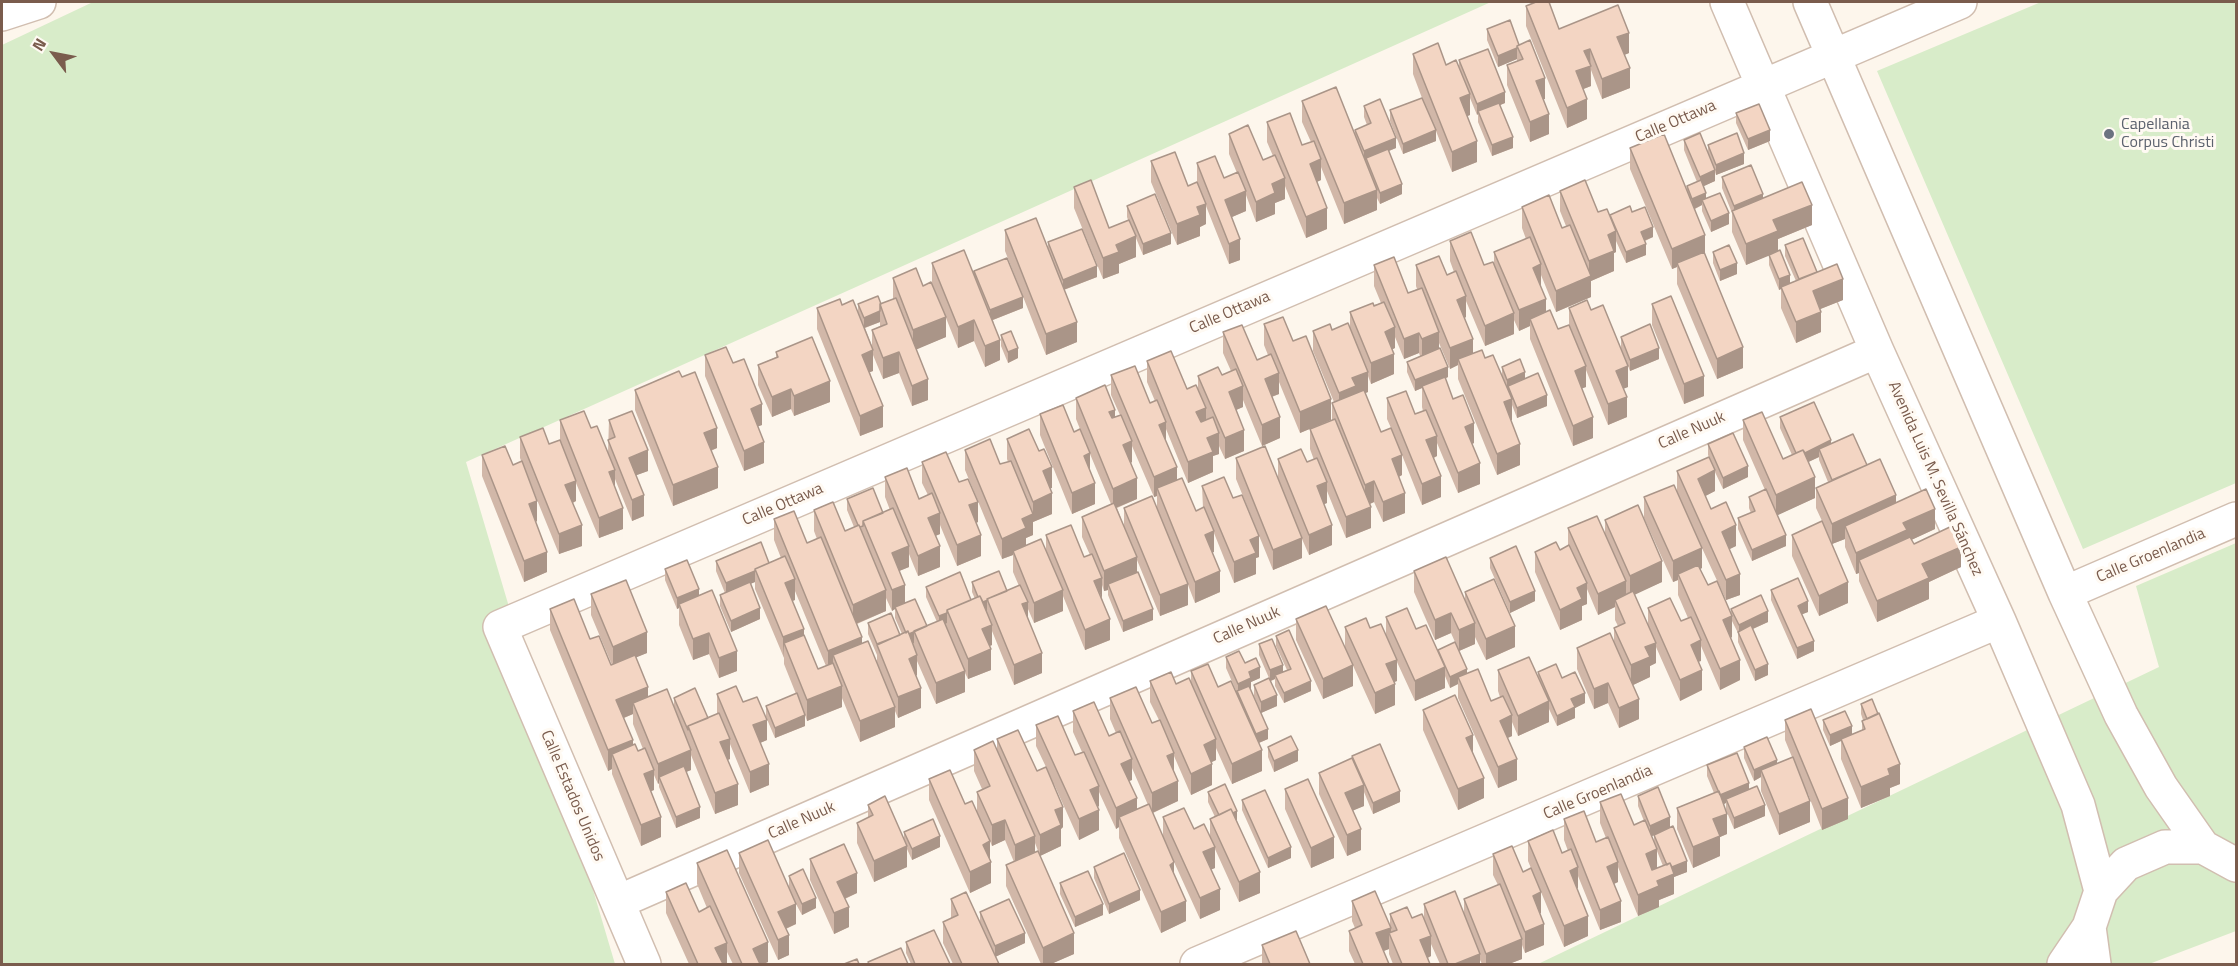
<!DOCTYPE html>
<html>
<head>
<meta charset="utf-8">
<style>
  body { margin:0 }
  #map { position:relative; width:2238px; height:966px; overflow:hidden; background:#fdf6ec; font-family:"Titillium Web",sans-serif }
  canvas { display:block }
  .frame { position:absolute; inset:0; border:3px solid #7a5c4d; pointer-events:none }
  .north { position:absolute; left:24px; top:24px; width:60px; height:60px; -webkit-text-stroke:4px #fffaf3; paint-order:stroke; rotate:302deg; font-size:16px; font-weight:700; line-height:24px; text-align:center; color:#7a5c4d }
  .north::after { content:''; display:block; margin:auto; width:21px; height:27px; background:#7a5c4d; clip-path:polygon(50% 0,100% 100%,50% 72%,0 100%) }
</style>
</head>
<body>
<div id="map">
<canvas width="2238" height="966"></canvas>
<div class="frame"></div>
<div class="north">N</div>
</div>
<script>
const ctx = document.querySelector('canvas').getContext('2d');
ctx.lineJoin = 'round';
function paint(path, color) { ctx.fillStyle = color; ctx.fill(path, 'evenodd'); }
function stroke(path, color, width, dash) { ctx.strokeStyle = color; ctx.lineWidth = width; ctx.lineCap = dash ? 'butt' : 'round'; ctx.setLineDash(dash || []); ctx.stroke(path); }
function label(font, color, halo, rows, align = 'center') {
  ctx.font = font + ' "Titillium Web",sans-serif'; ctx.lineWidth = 6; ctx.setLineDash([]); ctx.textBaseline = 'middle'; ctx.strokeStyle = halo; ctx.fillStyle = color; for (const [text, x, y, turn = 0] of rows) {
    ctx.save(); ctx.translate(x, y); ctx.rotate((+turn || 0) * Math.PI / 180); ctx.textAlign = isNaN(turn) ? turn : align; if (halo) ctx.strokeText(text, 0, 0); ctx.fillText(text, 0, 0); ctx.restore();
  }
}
const green = new Path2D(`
  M93,2H1491L466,462L615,964H2V45Z
  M2041,2H2236V483L2083,549L1877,71Z
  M2236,543V931L2149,964H1538L2159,667L2136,586Z`);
const minor = new Path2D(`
  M1727,2L1877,351L1999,621L2078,805L2101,891L2089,927L2094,964
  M1810,2L2065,593L2121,715L2161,787L2203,847L2236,865
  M2,14L39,2
  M2065,593L2236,519
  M2101,891L2126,864L2165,847H2203
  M618,902L1877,351
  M644,964L500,627L1960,2
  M1197,964L1999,621
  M2064,964L2089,927`);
const wall = new Path2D(`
  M1526,6L1559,29L1629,53L1624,55L1630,88L1602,99L1591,70V86L1583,89L1587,119L1567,128L1526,26Z
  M1487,29L1519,45L1545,99H1543L1549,134L1530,142L1507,85V65L1517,61V59L1498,67L1487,40Z
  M1413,54L1446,65L1459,67V60L1505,103L1500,105L1513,148L1492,156L1478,122V114L1477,115L1470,98V115L1467,116L1477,162L1452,172L1436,131V141L1403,154L1390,121V110L1422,98L1413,74Z
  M1302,101L1355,134V130L1367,125L1364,117V106L1396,148L1389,151L1402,194L1380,204L1377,198V210L1344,224L1321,167V180L1317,182L1327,229L1306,238L1285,186V199L1275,203V214L1256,222L1246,195V211L1232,217L1240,260L1229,264L1206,206V224L1200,227V236L1177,245L1151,182V161L1188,186L1197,183V163L1224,178L1237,173L1229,154V134L1263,160L1273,156L1267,142V122L1302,145L1311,142L1302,122Z
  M1736,113L1770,141L1748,150L1736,123Z
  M1684,140L1708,154V145L1744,164L1716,175L1715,172V181L1703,186L1706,199L1729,224L1711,232L1702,211V205L1695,209L1705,254L1743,368L1717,379L1677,284V267L1672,269L1630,169V148L1687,190V186L1697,182L1684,150Z
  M1722,177L1812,225L1778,239V251L1790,283L1796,281L1785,256V245L1817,272L1843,300L1820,309L1821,332L1796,343L1781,308V289L1779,290L1769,265V255L1746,265L1732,232V213L1722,188Z
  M1074,187L1109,228L1128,220L1127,217V206L1171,244L1143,255L1136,238V257L1119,264V273L1103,279L1074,208Z
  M1560,191L1598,212L1610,216L1632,212L1653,237L1645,241L1646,255L1626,263L1616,241V252L1614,253V271L1591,281V297L1556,312L1541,275V285H1540L1546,312L1558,329L1569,325V308L1591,310L1621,348V337L1659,359L1630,371L1628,366V387L1623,388L1627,417L1608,425L1586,370V387L1582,388L1593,438L1573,446L1530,339V326L1519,331L1514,320V334L1485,346L1466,301V317L1465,318L1473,353L1485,358L1502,376V367L1525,379L1547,406L1517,418L1512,405V420H1510L1520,465L1497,475L1458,379V365L1450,369L1439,343V348L1448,377L1445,379L1453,399L1474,443L1472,444L1480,484L1458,493L1437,443V456L1434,458L1441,497L1422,505L1402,455V475L1399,477L1405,513L1383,522L1374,502L1370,504L1371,528L1346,538L1327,491V503L1324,504L1332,545L1309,555L1302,539V558L1273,570L1236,479V458L1278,478V459L1307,462L1314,460L1310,449V429L1332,420V403L1334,402L1313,351V331L1332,330L1350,327V312L1381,303L1374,286V265L1408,293L1417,289L1416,286V265L1447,275L1454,272L1450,261V241L1484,265L1494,266V252L1526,239L1522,228V207L1562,228L1566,226L1560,211ZM1395,337L1404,359L1419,353L1420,356L1407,362V372L1415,391L1422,388V407L1423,411L1415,414L1387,398V419L1391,428L1381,432L1365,393L1368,392V376L1371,384L1394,374L1392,349L1395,348Z
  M1005,230L1048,249V242L1097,277L1064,290L1077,342L1046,355L1005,251Z
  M1713,252L1737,274L1720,281L1713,263Z
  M932,263L974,275V271L1023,308L993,320L1000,360L985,367L974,341L958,348L946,318V337L916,349L928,400L912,406L899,373L883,379L873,355V371L870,372L883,427L860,436L817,329V308L842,305L858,313V304H881L893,299V278L923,286L932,283ZM880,322V326L872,330V346L865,328Z
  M1652,304L1704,396L1684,404L1652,325Z
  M1264,324L1293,341L1331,420L1300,433L1279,382V394L1272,397L1280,438L1262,446L1243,400V407L1236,410L1244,451L1225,459L1219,446V454L1213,456V472L1188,483L1166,429V442L1177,480L1196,511L1203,508L1202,486L1233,498L1259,557L1256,558V574L1234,583L1214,533V552H1212L1220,592L1195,603L1188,585V605L1160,616L1137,560V572L1153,620L1123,632L1108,595V590L1104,591L1102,585V598L1110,640L1085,650L1063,596V611L1034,623L1028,609V618L1042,673L1014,685L992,631V645L990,646L991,670L968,679L965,673V692L936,704L917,661V675L916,676L921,708L898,718L895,711V727L860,742L842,698V707L807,721L805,715V726L775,738L766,717V706L796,694L784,664V658L755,589V582L750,584L760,619L731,632L720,606V595L725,593L716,571V561L769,563L781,558L774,540V519L807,543L817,539L814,531V510L845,531L854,527L847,510V499L883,513L890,510L885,497V477L919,499L928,495L922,483V462L959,482L978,522L976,523L981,556L957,566L940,525V534L935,536L940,567L918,576L909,554V567L899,571L905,603L927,626L937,622L926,597V587L971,600L975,599L972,592V582L1007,591L1019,586L1013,572V555L1002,559L965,470V450L1000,464L1008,462L1007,459V439L1052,488H1050L1052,514L1033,522V535L1026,538V545L1046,551V535L1084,557L1090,555L1082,537V517L1111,504L1090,454V471L1095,504L1072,514L1040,435V414L1074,432L1080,429L1076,419V398L1115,417L1120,415L1111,395V375L1150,403L1155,401L1147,382V361L1187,389L1198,390V376L1222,375L1231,371L1223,353V332L1257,360L1268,355L1264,345ZM1132,446L1154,497L1157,496V507L1124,508V526L1117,508L1137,499L1131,463L1132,462ZM795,591L826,666L818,669L804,636L792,601L795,600ZM886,598L892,611L895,609V618L902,634L900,635L868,623V634L877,655V661L862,643L857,624L886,611Z
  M1001,335L1018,358L1008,363L1001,346Z
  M776,352L830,402L794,416L791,409L772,417L758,385V365L776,357Z
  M705,355L733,363L762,425L758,426L764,463L744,471L705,376Z
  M635,390L717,448L711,451L718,488L673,506L635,410Z
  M1780,417L1831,444L1867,465L1896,503L1935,529L1911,540L1914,544L1961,567L1929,582V599L1877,622L1859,581V573L1856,574L1845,547V539L1832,544L1848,603L1819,616L1792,556V535L1822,521L1816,508V488L1828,482L1819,460V457L1808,462L1815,498L1777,515L1786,546L1752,561L1738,529V518L1751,513L1749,508V497L1765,490L1743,440V420L1783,459L1792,455L1780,428Z
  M560,420L591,428L608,452L609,420L648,471L636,475L644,516L632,521L615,479V488L623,529L599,538L576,483V501L573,503L582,546L559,554L520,458V437L549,444L560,440Z
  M1708,444L1748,477L1723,489L1715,472V491L1705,496L1711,509L1736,546L1729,549L1740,595L1726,600L1702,548V568L1700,569L1708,585L1731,614V609L1768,622L1753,629L1768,675L1755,681L1738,642V633L1732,621V637L1731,638L1740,680L1720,690L1701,646V661H1699L1702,690L1680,701L1656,647V663L1650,666V677L1633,685L1639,719L1619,728L1608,703L1594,709L1577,669V648L1614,642V628L1618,626L1615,620V607L1598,615L1587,589V604L1582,606V620L1560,630L1535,572V552L1560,550L1568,546V528L1605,534V520L1662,582L1634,594L1648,625V608L1681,621L1688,618L1678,595V580L1673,582L1644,518V497L1677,492V471L1709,457L1708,455Z
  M482,455L537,521L536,522L547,572L524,582L482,476Z
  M1490,558L1535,601L1510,613L1490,568Z
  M665,569L699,596L737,671L719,678L709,654L693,660L679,625V608L677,609L665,580Z
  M1414,571L1465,599V592L1515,647L1486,660L1475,637V644L1459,651L1467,673L1491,701L1500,697L1498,691V670L1538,676V672L1562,678L1585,703L1575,708V718L1557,726L1549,709V722L1518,736L1512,722V736L1508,738L1517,780L1498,788L1458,698V684L1450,688L1445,676V688L1415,701L1397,662V681L1394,682L1395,705L1375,714L1345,648V627L1370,628L1386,636V617L1416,629L1438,651L1455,642L1451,633L1435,640L1414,592Z
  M1771,590L1808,612L1802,614L1814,651L1797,659L1771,600Z
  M591,594L647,653L636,657L648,697L674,708V698L708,718L717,714V694L743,702L767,740L760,743L769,785L750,793L730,744V759L728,760L738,805L715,814L691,755V770L686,772L700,818L676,828L659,787V783L658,784L654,775V790L651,791L661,837L641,846L612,774V769L608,771L550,630V609L590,639L611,665H612L591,615ZM633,714V724L643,749L638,751L633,745L624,718Z
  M1296,619L1353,686L1323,699L1296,640Z
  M1276,636L1311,691L1284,703L1275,686V679L1271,681L1277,706L1261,713L1254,696V685L1269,678L1259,655V644L1283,672L1287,670L1276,646Z
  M1226,657L1245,663L1260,678L1251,682V689L1250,690L1268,739L1259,743L1262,771L1232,784L1216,748V760L1211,762L1212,785L1191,795L1174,756V773L1178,801L1153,813L1163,837V817L1194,829L1210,838V819L1215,817L1208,802V792L1237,821L1260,893L1239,902L1215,849V868L1211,869L1220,910L1200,919L1174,862V875L1186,921L1161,933L1119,838V827L1116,829L1099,792V806L1098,807L1099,830L1079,840L1054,784L1063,827L1061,829V846L1040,856L1035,843V853L1074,954L1051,964H1041L1006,886V865L1014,862L1005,840L992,846L977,812V792L982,789L974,771V750L997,752V739L1037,771L1046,767L1036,746V725L1075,755L1082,752L1073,732V711L1109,736L1116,733L1110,719V698L1152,723L1159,720L1150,702V681L1176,684L1191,682V671L1218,687L1237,695V693L1226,668ZM1132,768L1148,805L1137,809L1129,781L1132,780Z
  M1861,704L1900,784L1890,788V796L1861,808L1841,759V741L1830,746L1823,730V720L1852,734L1862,730V721L1863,720L1861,714Z
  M1423,710L1473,753L1484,798L1458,810L1423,730Z
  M1785,720L1848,819L1822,830L1808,794L1810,822L1779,835L1761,791V777L1754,781L1744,758V747L1777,764L1792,757L1785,740Z
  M1268,747L1298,761L1274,772L1268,757Z
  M1352,756L1400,802L1373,814L1364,792V806L1353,810L1361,850L1347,856L1319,794V773L1352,759Z
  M1707,765L1749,789L1765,816L1734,829L1726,810V803L1723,804L1727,834L1720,837V856L1693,868L1677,829V808L1714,793L1707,776Z
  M929,779L965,804L990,860L991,883L970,893L929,800Z
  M1285,789L1334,858L1311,868L1285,809Z
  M1638,796L1670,828L1687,872L1674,877V894L1659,900V907L1638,916L1618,867V882L1614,884L1621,922L1600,930L1578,876V888H1577L1588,936L1564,947L1528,861V841L1562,853L1568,851L1564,840V819L1596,842L1606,838L1600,823V802L1634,825L1644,821L1638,806ZM1654,835V844L1651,836ZM1657,851L1663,866L1657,869Z
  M1242,800L1291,858L1268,868L1242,810Z
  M868,805L904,839V832L940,847L912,860L907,849V867L874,882L857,843V823L868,818Z
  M739,853L789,886V876L816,908L802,915L796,904V924L786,929L789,955L778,960L739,873Z
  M1493,854L1541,913H1540L1544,945L1525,953L1522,945V959L1509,964H1482L1480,960V964H1440L1431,944V956L1428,958L1430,964H1393L1389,954V949L1383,951L1389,964H1355L1349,951V931L1355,928L1352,921V901L1390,927V914L1412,918H1424V904L1464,914V899L1498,885L1493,875Z
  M810,859L857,893L845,899L849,927L834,934L810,880Z
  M697,863L768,962L763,964H733L727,952V964H689L666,913V892L699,912L707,908L697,884Z
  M1094,867L1140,900L1109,914L1094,878Z
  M1060,883L1103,915L1075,927L1060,894Z
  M951,899L980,922V912L1025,943L995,957L999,964H953L943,943V922L951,919Z
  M906,942L950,964H911L906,953Z
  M1262,945L1310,964H1262Z`);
const shadedWall = new Path2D(`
  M1629,33V53L1617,58V37Z
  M1517,48V59L1498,67V56Z
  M1590,49L1591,86L1576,92V71L1584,51Z
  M1630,68V88L1602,99V79Z
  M1545,78V99L1536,102V81Z
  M1505,92V103L1479,114L1478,111V114L1477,115V104Z
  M1470,94V115L1460,119V98Z
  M1587,99V119L1567,128V108Z
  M1549,114V134L1530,142V122Z
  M1436,130V141L1403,154V144Z
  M1770,130V141L1748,150V139Z
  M1513,137V148L1492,156V145Z
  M1396,138V148L1366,160V158V160L1364,161V151Z
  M1477,141V162L1452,172V152Z
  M1744,153V164L1716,175V165Z
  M1321,159V180L1310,185V164Z
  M1715,170V181L1700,188V177Z
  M1285,178V199L1275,203V214L1256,222V202L1272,184Z
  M1402,184V194L1380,204V193Z
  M1377,190V210L1344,224V203Z
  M1246,191V211L1225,220V200Z
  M1706,193V204L1702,200V205L1692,210V199Z
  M1763,194V205L1734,215V206Z
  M1206,204V224L1200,227V236L1177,245V224L1197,207Z
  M1812,205V225L1778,239V252L1746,265V244L1773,220Z
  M1327,208V229L1306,238V217Z
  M1729,213V224L1711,232V221Z
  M1653,227V237L1641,242V232Z
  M1616,231V252L1614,253V271L1591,281V297L1556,312V291L1589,277V261L1608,235Z
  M1171,233V244L1143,255V244Z
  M1705,235V255L1677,263V267L1672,269V249Z
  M1136,236V257L1119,264V273L1103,279V258L1116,245Z
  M1240,239V260L1229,264V244Z
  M1646,244V255L1626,263V252Z
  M1737,263V274L1720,281V270Z
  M1541,264V285L1533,288V268Z
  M1097,266V277L1063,290V280Z
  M1790,275V285L1781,287V289L1779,290V279Z
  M1843,279V300L1813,312V291Z
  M1466,296V317L1457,321V300Z
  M1023,297V308L990,321V310Z
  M1546,299V320L1530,319V326L1519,331V310Z
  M880,311V322L864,328V318Z
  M1821,312V332L1796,343V322Z
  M1514,313V334L1485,346V326Z
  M946,317V337L913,351V330Z
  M974,320V341L958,348V327Z
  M1077,322V342L1046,355V334Z
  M1395,327V348L1385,353V332Z
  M1439,332V353L1422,360V339Z
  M1419,333V353L1404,359V339Z
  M1473,339V359H1458V365L1450,369V348Z
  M1000,340V360L985,367V346Z
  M1743,347V368L1717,379V359Z
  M1018,348V358L1008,363V352Z
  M1659,348V359L1630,371V360Z
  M873,350V371L862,375V355Z
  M899,352V373L883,379V358Z
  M1394,354V374L1371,384V363Z
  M1586,366V387L1575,391V371Z
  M1628,366V387L1616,392V371Z
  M1448,367V377L1415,391V380Z
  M1368,372V392L1356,397L1339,414V393L1352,378Z
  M1525,372V383L1508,386V390H1507V380Z
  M1279,373V394L1265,399V379Z
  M1704,376V396L1684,404V384Z
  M928,379V400L912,406V386Z
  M830,381V402L794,416V396Z
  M1243,386V407L1229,413V392Z
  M791,389V409L772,417V397Z
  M1547,395V406L1517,418V408Z
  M1627,397V417L1608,425V404Z
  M1331,399V420L1300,433V412Z
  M1512,399V420L1504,423V402Z
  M762,404V425L751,429V409Z
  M883,406V427L860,436V416Z
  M1206,408V428L1196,432V412Z
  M1115,410V430L1109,412Z
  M1280,417V438L1262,446V425Z
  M1593,417V438L1573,446V426Z
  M1166,422V443L1159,425Z
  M1474,423V443L1465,447V427Z
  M717,428V448L704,453V433Z
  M1244,430V451L1225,459V438Z
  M1219,433V454L1213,456V472L1188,483V462L1207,438Z
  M1437,436V456L1426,461V440Z
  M1831,440V451L1819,449V457L1798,467V456Z
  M1132,441V462L1123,466V445Z
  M764,442V463L744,471V451Z
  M1520,444V465L1497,475V454Z
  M648,450V471L629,478V458Z
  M1090,453V474L1084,456Z
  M1402,455V475L1392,480V459Z
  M1480,463V484L1458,493V473Z
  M1748,466V477L1723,489V478Z
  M718,467V488L673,506V485Z
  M1052,467V488L1043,491V471Z
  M1177,467V487L1157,488V496L1154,497V477Z
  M615,470V491L609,472Z
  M1715,470V491L1698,500V479Z
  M1441,476V497L1422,505V484Z
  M1815,477V498L1776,516V495Z
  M1137,478V499L1113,509V489Z
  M576,481V501L565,506V485Z
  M1374,481V502L1365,506V485Z
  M1327,482V503L1317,507V486Z
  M1095,483V504L1072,514V493Z
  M1052,493V514L1033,522V535L1026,538V549L1013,551V555L1002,559V539L1022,519L1033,514V502Z
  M1405,493V513L1383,522V502Z
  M644,495V516L632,521V500Z
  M1896,495V515L1845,526V539L1832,544V524Z
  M537,501V521L529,525V504Z
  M978,502V522L969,526V505Z
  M1371,507V528L1346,538V517Z
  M623,508V529L599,538V518Z
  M1935,509V529L1907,542L1859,560V573L1856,574V553L1903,523Z
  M940,513V534L928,539V518Z
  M582,525V546L559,554V534Z
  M1332,525V545L1309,555V535Z
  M1736,525V546L1722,553V532Z
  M1214,531V552L1205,556V535Z
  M981,535V556L957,566V545Z
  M1786,535V546L1752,561V550Z
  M1259,536V557L1256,558V574L1234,583V562L1250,540Z
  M1302,538V558L1273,570V550Z
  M909,546V567L892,574V553Z
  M940,546V567L918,576V556Z
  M1961,547V567L1929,582V599L1877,622V601L1922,564Z
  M1702,548V568L1680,579L1678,574V580L1673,582V561Z
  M547,552V572L524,582V561Z
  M1137,557V578L1108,584V590L1104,591V571Z
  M1662,561V582L1630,597V576Z
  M755,571V582L726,594V583Z
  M1220,571V592L1195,603V582Z
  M1740,574V595L1726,600V580Z
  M1102,578V598L1094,581Z
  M795,579V600L785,604V583Z
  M1626,581V602L1615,600V607L1598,615V594Z
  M1848,582V603L1819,616V596Z
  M1587,583V604L1582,606V620L1560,630V610L1577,588Z
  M1188,584V605L1160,616V595Z
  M905,585V605L895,607V609L892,611V590Z
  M699,589V600L679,604V608L677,609V598Z
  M886,590V611L853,625V605Z
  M1063,590V611L1034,623V603Z
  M1535,591V601L1510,613V602Z
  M987,600V611L981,614V603Z
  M1808,601V612L1798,616V606Z
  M1028,602V623L1022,604Z
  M760,608V619L731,632V621Z
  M1153,609V620L1123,632V621Z
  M1768,611V622L1739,635V625Z
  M947,613V623L939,627V616Z
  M1451,613V633L1435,640V620Z
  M1732,616V637L1723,641V620Z
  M1110,619V640L1085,650V630Z
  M1475,623V644L1459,651V630Z
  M992,625V645L982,649V629Z
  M1515,626V647L1486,660V639Z
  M804,629V650L784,643L783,658V637Z
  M647,632V653L613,667V647Z
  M914,632V643L907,645V635Z
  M709,633V654L693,660V639Z
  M862,637V658L833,655V670L828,672V651Z
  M1701,640V661L1691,665V645Z
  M1814,641V651L1797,659V648Z
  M1656,643V663L1650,666V677L1631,686V665L1645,647Z
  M991,649V670L968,679V659Z
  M737,651V671L719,678V658Z
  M1042,653V673L1014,685V665Z
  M917,655V675L909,679V659Z
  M1397,660V681L1386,685V664Z
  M1740,660V680L1720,690V669Z
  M1768,664V675L1755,681V670Z
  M1283,665V675H1275V679L1270,681V670Z
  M1353,665V686L1323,699V679Z
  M1260,667V678L1251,682V689L1238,695V684L1249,672Z
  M1445,667V688L1415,701V681Z
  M1467,669V680L1458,677V684L1450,688V677Z
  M1702,670V690L1680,701V680Z
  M965,671V692L936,704V683Z
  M1311,681V691L1284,703V693Z
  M1608,683V703L1594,709V689Z
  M1395,684V705L1375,714V693Z
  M842,686V707L807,721V700Z
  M648,687V707L633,703V714L616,721V700Z
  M921,688V708L898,718V697Z
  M1585,693V703L1575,708V718L1557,726V716L1571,699Z
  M1277,695V706L1261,713V702Z
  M1639,699V719L1619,728V708Z
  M1549,701V722L1518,736V716Z
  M895,707V727L860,742V721Z
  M805,715V726L775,738V728Z
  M1512,715V736L1500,741V721Z
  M767,720V740L753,746V725Z
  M1852,726V737L1841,739V741L1830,746V735Z
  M1268,729V739L1256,744V734Z
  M1473,735V756L1466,738Z
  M730,739V759L720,762V742Z
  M1216,739V760L1204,766V745Z
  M633,740V760L612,754V769L608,771V750Z
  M691,750V770L662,782L659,777V783L658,784V764Z
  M1262,750V771L1232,784V764Z
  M1298,750V761L1274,772V761Z
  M1174,753V773L1167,756Z
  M1132,759V780L1121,784V764Z
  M1517,759V780L1498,788V767Z
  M1777,760V770H1761V777L1754,781V770Z
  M769,764V785L750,793V772Z
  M1212,764V785L1191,795V774Z
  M1900,764V784L1890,788V796L1861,808V787L1888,769Z
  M654,770V790L644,794V774Z
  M1484,778V798L1458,810V789Z
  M1178,781V801L1152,813V793Z
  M1749,783V793L1726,799V803L1720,806V795Z
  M738,784V805L715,814V793Z
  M1364,785V806L1345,814V793Z
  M1099,786V806L1090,811V790Z
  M1400,791V802L1373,814V803Z
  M1137,798V819L1119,817V827L1116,829V808Z
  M1848,798V819L1822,830V809Z
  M1810,801V822L1779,835V814Z
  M1765,805V816L1734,829V818Z
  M700,807V818L676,828V817Z
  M1063,807V827L1061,829V846L1040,856V835L1055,810Z
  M1099,810V830L1079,840V819Z
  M1237,811V822L1221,818Z
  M1727,814V834L1720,837V856L1693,868V847L1713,819Z
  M661,817V837L641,846V825Z
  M1670,817V828L1650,837V826Z
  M1005,820V840L992,846V825Z
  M1361,829V850L1347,856V835Z
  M940,836V847L912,860V849Z
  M1035,836V857L1015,865V845Z
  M1334,837V858L1311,868V848Z
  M990,841V862L983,845Z
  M907,846V867L874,882V861Z
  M1215,847V868L1203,873V852Z
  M1291,847V858L1268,868V858Z
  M1657,849V870L1646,874V854Z
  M1687,861V872L1674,877V894L1659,900V907L1638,916V895L1657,881L1668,869Z
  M991,862V883L970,893V872Z
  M1174,862V883L1170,865Z
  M1618,862V882L1607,887V867Z
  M1578,867V888L1570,892V871Z
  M1260,872V893L1239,902V882Z
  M857,873V893L837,902V882Z
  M1220,889V910L1200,919V898Z
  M1140,890V900L1109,914V904Z
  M1541,892V913L1533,917V896Z
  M816,898V908L802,915V904Z
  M1186,901V921L1161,933V912Z
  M1621,901V922L1600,930V910Z
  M796,904V924L778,932V912Z
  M1103,904V915L1075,927V917Z
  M849,907V927L834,934V913Z
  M1588,916V936L1564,947V926Z
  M1544,924V945L1525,953V932Z
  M1391,928V937L1389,933V949L1376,954V933Z
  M1025,933V943L995,957V946Z
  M1074,933V954L1051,964H1043V948Z
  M789,935V955L778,960V940Z
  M1431,936V956L1420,961V940Z
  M1522,939V959L1509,964H1486V954Z
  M768,942V962L763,964H753V949Z
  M727,943V964H715V948Z
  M1480,954V964H1455Z`);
const building = new Path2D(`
  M1536,2H1549L1559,29L1618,5L1629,33L1617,37L1630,68L1602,79L1590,49L1584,51L1591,66L1576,71L1587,99L1567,108L1526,6Z
  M1510,20L1519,45L1517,46V48L1498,56L1487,29Z
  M1530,40L1545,78L1536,81L1549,114L1530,122L1507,65L1523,59L1517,46Z
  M1438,43L1446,65L1456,60L1470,94L1460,98L1477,141L1452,152L1413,54Z
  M1488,49L1505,92L1477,104L1459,60Z
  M1336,87L1377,190L1344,203L1302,101Z
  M1422,98L1436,130L1403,144L1390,110Z
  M1380,99L1396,138L1364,151L1355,130L1371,123L1364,106Z
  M1499,103L1513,137L1492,145L1478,111Z
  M1759,104L1770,130L1748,139L1736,113Z
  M1290,113L1302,145L1314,141L1321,159L1310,164L1327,208L1306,217L1267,122Z
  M1248,125L1263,160L1275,155L1285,178L1272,184L1275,193L1256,202L1229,134Z
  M1700,133L1715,170L1700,177L1684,140Z
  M1737,133L1744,153L1716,165L1708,145Z
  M1664,134L1705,235L1672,249L1630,148Z
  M1388,149L1402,184L1380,193L1366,158Z
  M1175,152L1188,186L1197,182L1206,204L1197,207L1200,215L1177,224L1151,161Z
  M1215,156L1224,178L1238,172L1246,191L1225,200L1240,239L1229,244L1197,163Z
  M1751,165L1763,194L1734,206L1722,177Z
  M1091,180L1109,228L1129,220L1136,236L1116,245L1119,252L1103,258L1074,187Z
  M1585,180L1598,212L1607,209L1616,231L1608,235L1614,251L1589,261L1560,191Z
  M1701,180L1706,193L1692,199L1687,186Z
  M1802,182L1812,205L1773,220L1778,231L1746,244L1732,211Z
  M1720,193L1729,213L1711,221L1702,200Z
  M1155,194L1171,233L1143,244L1127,206Z
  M1549,195L1562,228L1570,225L1591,276L1556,291L1522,207Z
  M1630,206L1632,212L1645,207L1653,227L1641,232L1646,244L1626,252L1610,215Z
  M1036,218L1077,322L1046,334L1005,230Z
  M1082,229L1097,266L1063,280L1048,242Z
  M1471,232L1484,265L1493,262L1514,313L1485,326L1450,241Z
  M1530,237L1541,264L1533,268L1546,299L1519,310L1494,252Z
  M1803,238L1817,272L1799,279L1785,245Z
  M1729,245L1737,263L1720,270L1713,252Z
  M964,250L1000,340L985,346L974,320L958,327L932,263Z
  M1780,250L1790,275L1779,279L1769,255Z
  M1704,252L1743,347L1717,359L1677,263Z
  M1439,256L1447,275L1456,271L1466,296L1457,300L1473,339L1450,348L1416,265Z
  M1394,257L1408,293L1422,288L1439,332L1422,339L1419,333L1404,339L1374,265Z
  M1007,258L1023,297L990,310L974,271Z
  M1837,264L1843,279L1813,291L1821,312L1796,322L1781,287Z
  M916,268L923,286L931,282L946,317L913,330L893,278Z
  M878,296L881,304H880V311L864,318L858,304Z
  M1671,296L1704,376L1684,384L1652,304Z
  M896,298L928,379L912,386L899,352L883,358L872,330L887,324L880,304Z
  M840,299L842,305L853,300L873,350L862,355L883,406L860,416L817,308Z
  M1587,300L1591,310L1603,305L1628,366L1616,371L1627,397L1608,404L1569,308Z
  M1384,302L1395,327L1385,332L1394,354L1371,363L1350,312L1373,303L1374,306Z
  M1550,310L1558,329L1569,325L1586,366L1575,371L1593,417L1573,426L1530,319Z
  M1283,317L1293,341L1306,336L1331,399L1300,412L1264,324Z
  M1348,323L1368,372L1352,378L1356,386L1339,393L1313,331L1330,324L1332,330Z
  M1650,324L1659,348L1630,360L1621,337Z
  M1242,325L1257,360L1271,354L1279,373L1265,379L1280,417L1262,425L1223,332Z
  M1011,331L1018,348L1008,352L1001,335Z
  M812,337L830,381L794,396L791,389L772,397L758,365L778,357L776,352Z
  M726,347L733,363L744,359L762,404L751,409L764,442L744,451L705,355Z
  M1440,348L1448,367L1415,380L1407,362Z
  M1482,350L1485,358L1493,355L1512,399L1504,402L1520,444L1497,454L1458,359Z
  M1171,351L1187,389L1196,385L1206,408L1196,412L1201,422L1213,417L1219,433L1207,438L1213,452L1188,462L1147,361Z
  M1520,359L1525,372L1507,380L1502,367Z
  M1135,366L1150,403L1157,400L1166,422L1159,425L1177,467L1154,477L1111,375Z
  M1218,367L1222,375L1236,369L1243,386L1229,392L1244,430L1225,438L1198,376Z
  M679,371L682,377L695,372L717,428L704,433L718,467L673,485L635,390Z
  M1538,373L1547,395L1517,408L1508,386Z
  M1445,377L1453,399L1463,395L1474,423L1465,427L1480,463L1458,473L1422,386Z
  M1105,385L1115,410L1109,412L1112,418L1121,415L1132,441L1123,445L1137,478L1113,489L1076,398Z
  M1364,390L1381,432L1391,428L1402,455L1392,459L1405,493L1383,502L1374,481L1365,485L1332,403Z
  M1406,391L1415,414L1426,410L1437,436L1426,440L1441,476L1422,484L1387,398Z
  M1814,402L1831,440L1805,453L1803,450L1796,453L1780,417Z
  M1063,405L1074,432L1080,429L1090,453L1084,456L1095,483L1072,493L1040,414Z
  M584,411L591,428L597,426L615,470L609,472L623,508L599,518L560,420Z
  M632,411L648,450L629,458L644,495L632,500L608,440L615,437L609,420Z
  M1762,412L1783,459L1803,450L1815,477L1776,495L1743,420Z
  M1335,419L1371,507L1346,517L1310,429Z
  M543,428L549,444L560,440L576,481L565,485L582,525L559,534L520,437Z
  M1029,429L1039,451L1044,449L1052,467L1043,471L1052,493L1033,502L1007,439Z
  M1733,433L1748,466L1723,478L1708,444Z
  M1853,434L1867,465L1832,480L1819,449Z
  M990,439L1000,464L1011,461L1033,514L1022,519L1026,528L1002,539L965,450Z
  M505,446L513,465L522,461L537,501L529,504L547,552L524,561L482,455Z
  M1265,446L1302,538L1273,550L1236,458Z
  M1301,449L1307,462L1317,458L1327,482L1317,486L1332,525L1309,535L1278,459Z
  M946,452L959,482L968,479L978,502L969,505L981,535L957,545L922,462Z
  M1709,457L1715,470L1698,479L1711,509L1726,502L1736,525L1722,532L1740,574L1726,580L1677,471Z
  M1880,459L1896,495L1832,524L1816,488Z
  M907,468L919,499L932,493L940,513L928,518L940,546L918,556L885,477Z
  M1224,477L1233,498L1242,495L1259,536L1250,540L1256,553L1234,562L1202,486Z
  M1182,478L1196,511L1204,507L1214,531L1205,535L1220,571L1195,582L1157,488Z
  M1674,485L1702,548L1673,561L1644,497Z
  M873,488L883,513L863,521V526L860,527L859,525H858L847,499Z
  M1766,489L1786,535L1752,550L1738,518L1755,511L1749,497Z
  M1926,489L1935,509L1903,523L1907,530L1856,553L1845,526Z
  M1152,496L1188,584L1160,595L1124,508Z
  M833,502L845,531L859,525L886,590L853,605L814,510Z
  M1114,503L1137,557L1104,571L1082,517Z
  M1638,505L1662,561L1630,576L1605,520Z
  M893,508L909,546L892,553L905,585L892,590L863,521Z
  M794,511L807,543L821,537L862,637L828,651L774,519Z
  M1597,516L1626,581L1598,594L1568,528Z
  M1822,521L1848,582L1819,596L1792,535Z
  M1071,525L1084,557L1092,554L1102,578L1094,581L1110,619L1085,630L1046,535Z
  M1952,526L1961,547L1922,564L1929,578L1877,601L1859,560L1910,537L1914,544Z
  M1041,539L1063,590L1034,603L1013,551Z
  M761,542L769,563L755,569V571L726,583L716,561Z
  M1556,542L1560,550L1569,545L1587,583L1577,588L1582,599L1560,610L1535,552Z
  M1516,546L1535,591L1510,602L1490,558Z
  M785,556L795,579L785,583L804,629L783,637L755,569Z
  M1446,557L1475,623L1459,630L1451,613L1435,620L1414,571Z
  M687,560L699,589L677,598L665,569Z
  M1698,565L1708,585L1717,581L1732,616L1723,620L1740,660L1720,669L1678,574Z
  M999,571L1007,591L987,599L988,600L983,602L980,596L978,597L972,582Z
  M960,572L971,600L947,610V613L939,616L926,587Z
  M1138,572L1153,609L1123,621L1108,584Z
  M1798,578L1808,601L1798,606L1814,641L1797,648L1771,590Z
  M1494,579L1515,626L1486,639L1465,592Z
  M626,580L647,632L613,647L591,594Z
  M750,582L760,608L731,621L720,595Z
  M1020,585L1028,602L1022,604L1042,653L1014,665L987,599Z
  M712,590L737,651L719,658L709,633L693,639L679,604Z
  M1633,591L1656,643L1645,647L1650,657L1631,665L1614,628L1625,623L1615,600Z
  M1761,595L1768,611L1739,625L1731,609Z
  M980,596L992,625L982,629L991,649L968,659L947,610Z
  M1670,598L1681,621L1691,617L1701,640L1691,645L1702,670L1680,680L1648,608Z
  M574,599L590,639L599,636L611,665L635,655L648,687L616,700L633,740L608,750L550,609Z
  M915,599L927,626L909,634L908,631L906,633L895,607Z
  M1326,606L1353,665L1323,679L1296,619Z
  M1407,608L1416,629L1426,625L1445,667L1415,681L1386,617Z
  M891,613L900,635L877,644L868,623Z
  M1366,618L1370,628L1381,624L1397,660L1386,664L1395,684L1375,693L1345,627Z
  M943,619L965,671L936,683L914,631Z
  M1751,625L1768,664L1755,670L1738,632Z
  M1289,630L1311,681L1284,693L1275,675L1291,669L1276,636Z
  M908,631L917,655L909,659L921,688L898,697L877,645Z
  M1610,633L1639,699L1619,708L1608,683L1594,689L1577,648Z
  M804,635L818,669L833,663L842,686L807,700L784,643Z
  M1272,639L1283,665L1270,670L1259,644Z
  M868,641L895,707L860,721L833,655Z
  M1455,642L1467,669L1450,677L1438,650Z
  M1239,651L1245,663L1256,658L1260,667L1249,672L1251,678L1238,684L1226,657Z
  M1529,657L1549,701L1518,716L1498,670Z
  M1208,664L1218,687L1231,681L1262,750L1232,764L1191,671Z
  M1556,664L1562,678L1575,672L1585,693L1571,699L1575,707L1557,716L1538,672Z
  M1478,669L1491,701L1503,696L1512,715L1500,721L1517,759L1498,767L1458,677Z
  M1171,672L1176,684L1189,678L1216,739L1204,745L1212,764L1191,774L1150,681Z
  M1269,678L1277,695L1261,702L1254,685Z
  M736,686L743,702L757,697L767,720L753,725L769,764L750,772L717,694Z
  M1249,686L1268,729L1256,734L1237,691Z
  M1136,687L1152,723L1160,720L1174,753L1167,756L1178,781L1152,793L1110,698Z
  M695,688L708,718L688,726V730L674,698Z
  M667,689L691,750L658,764L633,703Z
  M797,693L805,715L775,728L766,706Z
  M1455,695L1473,735L1466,738L1484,778L1458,789L1423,710Z
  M1872,699L1878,714L1867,719L1861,704Z
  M1094,702L1109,736L1120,731L1132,759L1121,764L1137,798L1116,808L1073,711Z
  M1811,709L1848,798L1822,809L1785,720Z
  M1845,711L1852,726L1830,735L1823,720Z
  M719,713L730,739L720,742L738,784L715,793L688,726Z
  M1879,713L1900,764L1888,769L1890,775L1861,787L1841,739L1865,729L1862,721Z
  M1058,716L1075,755L1084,752L1099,786L1090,790L1099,810L1079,819L1036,725Z
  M1018,730L1037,771L1046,767L1063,807L1055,810L1061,825L1040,835L997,739Z
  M1291,736L1298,750L1274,761L1268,747Z
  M1767,737L1777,760L1754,770L1744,747Z
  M993,741L1035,836L1015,845L1005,820L992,825L977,792L990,786L974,750Z
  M635,744L638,751L645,748L654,770L644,774L661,817L641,825L612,754Z
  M1380,744L1400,791L1373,803L1352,756Z
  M1737,753L1749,783L1720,795L1707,765Z
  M1793,757L1810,801L1779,814L1761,770Z
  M1352,758L1364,785L1345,793L1361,829L1347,835L1319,773Z
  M684,766L700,807L676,817L659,777Z
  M950,770L965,804L972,801L990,841L983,845L991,862L970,872L929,779Z
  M1308,779L1334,837L1311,848L1285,789Z
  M1225,784L1237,811L1233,813L1231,809L1219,815L1208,792Z
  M1757,786L1765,805L1734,818L1726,799Z
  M1658,787L1670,817L1650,826L1638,796Z
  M1265,790L1291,847L1268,858L1242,800Z
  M1719,791L1727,814L1713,819L1720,836L1693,847L1677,808Z
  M1621,794L1634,825L1645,820L1657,849L1646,854L1652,870L1670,863L1674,874L1657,881L1659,886L1638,895L1600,802Z
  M885,796L907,846L874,861L857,823L873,815L868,805Z
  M1149,804L1174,862L1170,865L1186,901L1161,912L1119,817Z
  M1184,808L1194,829L1204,824L1215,847L1203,852L1220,889L1200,898L1163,817Z
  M1231,809L1260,872L1239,882L1210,819Z
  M1584,811L1596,842L1608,837L1618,862L1607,867L1621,901L1600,910L1564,819Z
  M933,819L940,836L912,849L904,832Z
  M1673,826L1687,861L1672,867L1670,863L1667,865L1654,835Z
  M1553,830L1562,853L1571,849L1578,867L1570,871L1588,916L1564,926L1528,841Z
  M768,840L796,904L778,912L789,935L778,940L739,853Z
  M844,844L857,873L837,882L849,907L834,913L810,859Z
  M1512,846L1523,872L1531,868L1541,892L1533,896L1544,924L1525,932L1493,854Z
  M727,850L768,942L753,949L760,964H742L697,863Z
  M1038,851L1074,933L1043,948L1006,865Z
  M1124,853L1140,890L1109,904L1094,867Z
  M803,869L816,898L802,904L789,876Z
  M1088,871L1103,904L1075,917L1060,883Z
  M686,883L699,912L710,906L727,943L715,948L723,964H698L666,892Z
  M1500,884L1522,939L1486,954L1464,899Z
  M1375,891L1391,928L1376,933L1389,964H1363L1349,931L1362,925L1352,901Z
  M1455,891L1480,954L1455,964H1448L1424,904Z
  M966,892L999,964H962L943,922L958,915L951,899Z
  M1009,899L1025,933L995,946L980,912Z
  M1407,907L1412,918L1422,914L1431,936L1420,940L1430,964H1402L1389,933L1397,930L1390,914Z
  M934,930L950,964H915L906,942Z
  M1296,931L1310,964H1270L1262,945Z
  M901,948L908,964H869L868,962Z
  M857,959L859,964H844Z`);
const markers = [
  [2109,134,6,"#6b7280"]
];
const streetNames = [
  ["Calle Ottawa",1676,122,-23],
  ["Calle Ottawa",1230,313,-23],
  ["Calle Nuuk",1692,431,-24],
  ["Avenida Luis M. Sevilla Sánchez",1935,479,66],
  ["Calle Ottawa",783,505,-23],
  ["Calle Groenlandia",2151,556,-23],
  ["Calle Nuuk",1247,626,-24],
  ["Calle Groenlandia",1598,793,-23],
  ["Calle Estados Unidos",572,796,67],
  ["Calle Nuuk",802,821,-24]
];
const worshipNames = [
  ["Capellania",2121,125],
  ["Corpus Christi",2121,143]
];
paint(green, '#d8ecc9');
stroke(minor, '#d1beb0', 36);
stroke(minor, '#fff', 33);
paint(wall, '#d1b7a8');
paint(shadedWall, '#aa9588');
paint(building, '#f3d5c3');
stroke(building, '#aa9588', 1.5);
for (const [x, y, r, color] of markers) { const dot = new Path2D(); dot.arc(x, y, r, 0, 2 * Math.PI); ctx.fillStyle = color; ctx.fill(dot); stroke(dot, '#fffaf3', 2); }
label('16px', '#7a5c4d', '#fffaf3', streetNames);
label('16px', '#5b616d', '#fffaf3', worshipNames, 'left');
</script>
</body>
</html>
